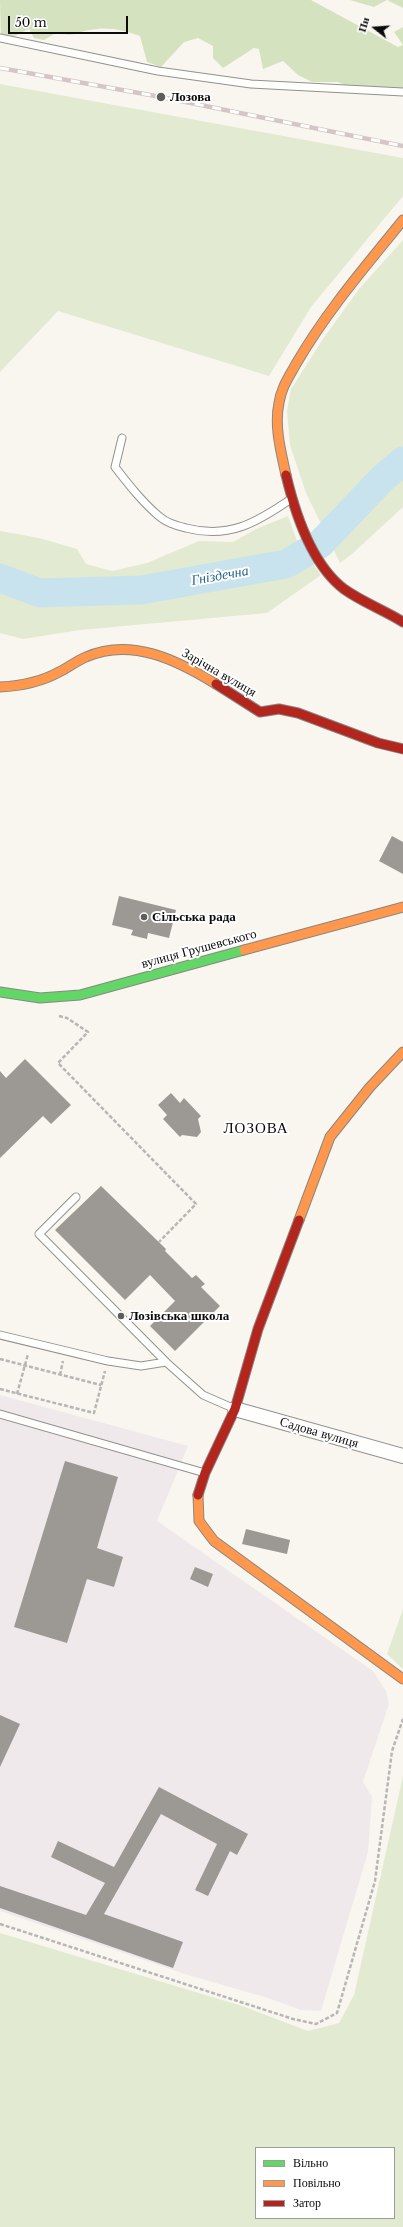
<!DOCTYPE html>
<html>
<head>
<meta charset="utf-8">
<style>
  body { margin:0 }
  #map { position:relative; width:403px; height:2227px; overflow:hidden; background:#f9f6ef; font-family:"Libre Baskerville",serif }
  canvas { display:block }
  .legend { position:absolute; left:255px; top:2147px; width:140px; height:72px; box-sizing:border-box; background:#fff; border:1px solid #9d9d9d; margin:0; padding:5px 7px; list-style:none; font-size:12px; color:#0b0b0b }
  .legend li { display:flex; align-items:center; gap:8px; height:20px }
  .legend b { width:20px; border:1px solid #9d9d9d }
  .north { position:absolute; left:355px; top:8px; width:40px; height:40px; -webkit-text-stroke:3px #fff; paint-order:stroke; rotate:287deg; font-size:11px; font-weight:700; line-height:16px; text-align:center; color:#0b0b0b }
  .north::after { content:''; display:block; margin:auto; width:14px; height:18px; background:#0b0b0b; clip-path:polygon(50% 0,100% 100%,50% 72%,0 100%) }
  .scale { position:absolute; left:8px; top:16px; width:120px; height:18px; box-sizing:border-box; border:2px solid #0b0b0b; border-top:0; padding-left:5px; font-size:12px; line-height:14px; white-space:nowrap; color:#0b0b0b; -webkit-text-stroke:3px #fff; paint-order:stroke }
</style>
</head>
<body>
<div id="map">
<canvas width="403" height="2227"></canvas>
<ul class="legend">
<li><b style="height:5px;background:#63d668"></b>Вільно</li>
<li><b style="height:5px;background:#ff974d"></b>Повільно</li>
<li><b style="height:5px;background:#b3261e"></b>Затор</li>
</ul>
<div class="north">Пн</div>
<div class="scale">50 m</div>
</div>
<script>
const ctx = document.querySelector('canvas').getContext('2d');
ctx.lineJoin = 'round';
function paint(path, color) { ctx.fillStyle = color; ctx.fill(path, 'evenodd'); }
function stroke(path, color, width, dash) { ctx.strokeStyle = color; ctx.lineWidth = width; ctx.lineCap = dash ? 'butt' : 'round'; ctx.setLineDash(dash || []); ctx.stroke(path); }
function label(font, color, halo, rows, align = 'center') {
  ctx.font = font + ' "Libre Baskerville",serif'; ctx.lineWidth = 4; ctx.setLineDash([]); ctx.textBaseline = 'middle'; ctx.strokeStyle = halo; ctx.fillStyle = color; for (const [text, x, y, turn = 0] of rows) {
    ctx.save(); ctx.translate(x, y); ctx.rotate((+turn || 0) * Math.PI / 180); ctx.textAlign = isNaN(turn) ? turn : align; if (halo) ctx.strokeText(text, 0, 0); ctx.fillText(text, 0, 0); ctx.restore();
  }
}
const industrial = new Path2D(`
  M0,1395L188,1446L157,1521L373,1671L386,1691L389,1704L363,1782L372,1797L368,1852L321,2011L301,2010L268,1998L188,1975L0,1911Z`);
const green = new Path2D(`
  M0,84L403,158V196L311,307L269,376L58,311L0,372Z
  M403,240V507L352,554L340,563L306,493L290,445L287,411L291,389L323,339L359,289Z
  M288,516L298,544L321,575L267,613L80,630L23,639L0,633V531L39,538L77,549L86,564L112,571L147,563L199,541L233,542L256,529Z
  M403,1609V1669L387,1654Z
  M403,1776V2227H0V1933L242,2006L308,2031L339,2023L354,1995ZM256,2148H394V2218H256Z`);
const forest = new Path2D(`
  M0,0H311L398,47L403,45L394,32L403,27V92L357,91L338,82H312L298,75L283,61L263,69L259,49L254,48L223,68L213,58V46L198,38L184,42L161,67L147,62L140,36C124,30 107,26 90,30C72,33 76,37 56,33L44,40L34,38L29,29L1,43Z
  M350,0H403V8L387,0L374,7Z`);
const river = new Path2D(`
  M0,578L40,593L141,590L286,564L320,544L382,479L403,461`);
const building = new Path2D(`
  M392,836L403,842V874L379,861Z
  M119,896L176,910L169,938L148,933L147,939L131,935L133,930L112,925Z
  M25,1059L71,1105L51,1124L43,1116L0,1158V1071L6,1078Z
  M171,1093L180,1103L184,1098L201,1116L198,1119L201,1132L197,1137L182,1135L180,1137L163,1119L167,1115L158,1105Z
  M101,1186L166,1249L165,1251L192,1278L196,1275L205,1284L201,1287L220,1306L175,1351L150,1326L175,1301L150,1275L125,1300L55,1230Z
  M65,1461L118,1477L97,1548L123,1557L114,1587L87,1579L67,1643L14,1627Z
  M246,1529L290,1540L287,1554L242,1544Z
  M195,1567L213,1574L208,1587L190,1579Z
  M0,1715L20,1724L0,1767Z
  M159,1787L248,1834L237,1855L230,1851L208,1896L195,1890L217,1844L161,1814L104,1914L183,1942L173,1968L0,1908V1886L86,1915L105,1883L51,1857L58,1841L114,1867Z`);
const path = new Path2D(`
  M59,1016L67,1018L88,1032L58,1063L196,1204L159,1242
  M0,1359L101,1385
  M60,1375L63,1361
  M0,1389L94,1413L105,1371
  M17,1394L28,1354
  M0,1924L293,2019L316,2024L337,2013L375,1881L392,1751L403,1719`);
const lane = new Path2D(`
  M0,38L158,71L251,84L403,92
  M122,438L115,467C129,485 143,503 160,517C167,523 177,526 186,528C229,539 256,523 291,499
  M76,1197L39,1234L166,1362L203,1395L235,1409
  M0,1335L108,1361L141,1366L166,1362
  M0,1414L205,1473`);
const street = new Path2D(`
  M235,1409L403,1456`);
const fast = new Path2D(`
  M0,992L40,998L80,995L244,950`);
const slow = new Path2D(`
  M286,475C281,452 274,426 279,403C281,388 289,377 296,364C326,312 365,267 403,220
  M0,687C20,686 41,682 59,672C68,668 76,661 86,657C131,637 177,660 216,684
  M244,950L403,907
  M299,1220L330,1137L370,1087L403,1052
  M198,1495L199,1521L214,1541L403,1679`);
const jam = new Path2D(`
  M286,475C295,513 311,564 344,589C362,602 384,610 403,622
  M216,684L260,712L279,709L298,713L378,743L403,749
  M198,1495L205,1473L235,1409L258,1329L299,1220`);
const rail = new Path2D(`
  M0,68L161,97L403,146`);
const markers = [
  [161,97,5,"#5e5d5b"],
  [144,917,4,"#5e5d5b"],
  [121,1316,4,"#5e5d5b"]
];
const poiNames = [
  ["Лозова",170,97],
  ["Сільська рада",152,917],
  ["Лозівська школа",129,1316]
];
const streetNames = [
  ["Зарічна вулиця",219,673,30],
  ["вулиця Грушевського",199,949,-15],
  ["Садова вулиця",319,1433,16]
];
const waterNames = [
  ["Гніздечна",220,576,-10]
];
const quarterNames = [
  ["ЛОЗОВА",256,1129]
];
paint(industrial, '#efe9ec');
paint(green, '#e2ebd1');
paint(forest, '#d4e2c0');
stroke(river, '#c9e3ee', 29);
paint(building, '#9c9995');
stroke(lane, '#92918e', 9);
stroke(street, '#92918e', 16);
stroke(fast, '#898784', 11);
stroke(slow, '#898784', 11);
stroke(jam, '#898784', 11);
stroke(path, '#b7b6b5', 2.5, [4, 2]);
stroke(lane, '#fefefd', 7);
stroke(street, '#fefefd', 14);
stroke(fast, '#63d668', 9);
stroke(slow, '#ff974d', 9);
stroke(jam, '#b3261e', 9);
stroke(rail, '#d4c6c6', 4.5);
stroke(rail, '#fff', 3, [9]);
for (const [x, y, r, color] of markers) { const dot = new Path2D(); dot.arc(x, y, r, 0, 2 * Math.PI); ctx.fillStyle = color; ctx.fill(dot); stroke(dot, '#fff', 1.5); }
label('bold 13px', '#0b0b0b', '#fff', poiNames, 'left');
label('13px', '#0b0b0b', '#fff', streetNames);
label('italic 14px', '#24638c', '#fff', waterNames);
ctx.letterSpacing = '1px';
label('15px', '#0b0b0b', '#fff', quarterNames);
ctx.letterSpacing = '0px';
</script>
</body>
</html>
